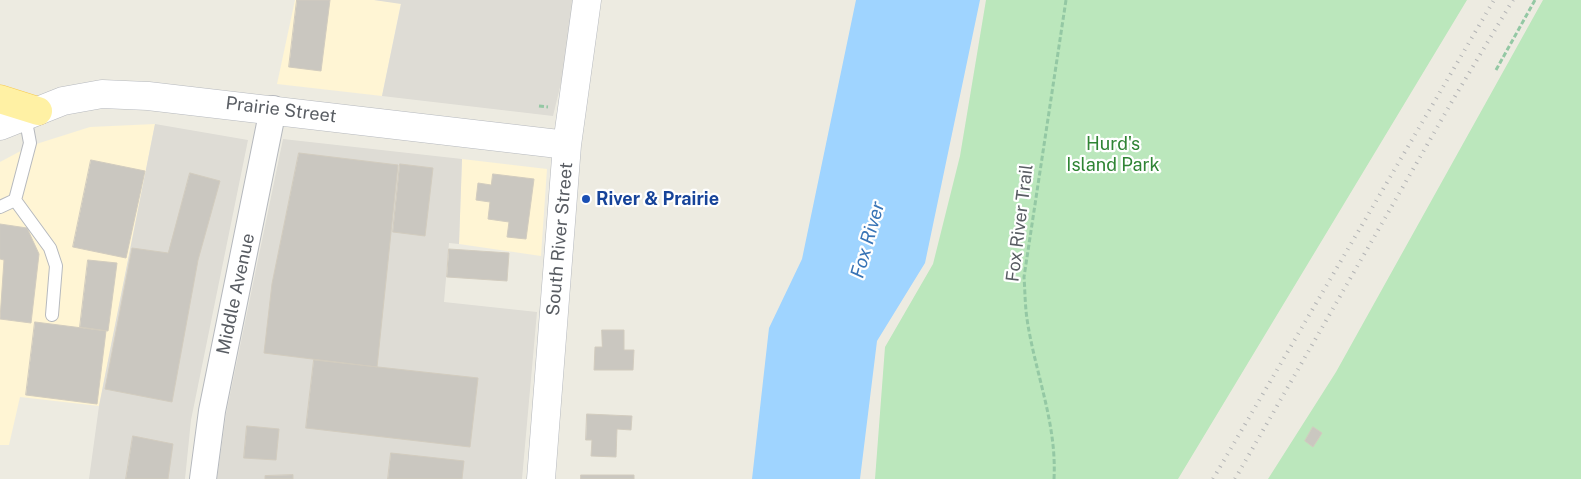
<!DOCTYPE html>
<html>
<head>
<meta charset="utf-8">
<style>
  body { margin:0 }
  canvas { display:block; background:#edebe1 }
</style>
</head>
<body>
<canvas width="1581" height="479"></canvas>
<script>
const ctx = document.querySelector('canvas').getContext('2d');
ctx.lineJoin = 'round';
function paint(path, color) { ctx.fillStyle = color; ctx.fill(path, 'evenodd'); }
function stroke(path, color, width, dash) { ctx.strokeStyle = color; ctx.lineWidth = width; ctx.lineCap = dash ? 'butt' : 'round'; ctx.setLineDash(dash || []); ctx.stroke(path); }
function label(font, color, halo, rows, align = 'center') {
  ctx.font = font + ' "Public Sans",sans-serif'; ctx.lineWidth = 4.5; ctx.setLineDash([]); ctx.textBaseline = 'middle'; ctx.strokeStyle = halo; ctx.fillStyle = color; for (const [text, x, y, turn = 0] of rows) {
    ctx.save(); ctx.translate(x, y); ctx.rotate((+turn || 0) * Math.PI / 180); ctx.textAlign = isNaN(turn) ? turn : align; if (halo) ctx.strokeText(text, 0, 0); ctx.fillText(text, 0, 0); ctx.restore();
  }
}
const commercial = new Path2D(`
  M295,0H374L401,3L382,96L277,84Z
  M155,124L99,406L20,397L9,445H0V162L30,146L90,127Z
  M462,159L547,169L541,256L459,244Z`);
const industrial = new Path2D(`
  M374,0H581L553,116L382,96L401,4Z
  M155,124L248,140L191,420L185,479H89L99,406Z
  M283,139L462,159L459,244L449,243L444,302L537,312L522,479H217L226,414Z`);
const green = new Path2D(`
  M986,0H1467L1178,479H875L885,347L933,264L960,156Z
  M1543,0H1581V479H1268L1336,372Z`);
const water = new Path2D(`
  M856,0H980L925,263L877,341L860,479H752L769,328L802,259Z`);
const building = new Path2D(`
  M297,0H330L321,71L289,67Z
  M299,153L398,165L377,367L264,353L272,284Z
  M91,160L145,171L126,258L73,247Z
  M400,164L433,168L425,236L393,232Z
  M190,173L220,181L198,260L172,402L105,389L132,248L168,253Z
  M493,174L534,179L526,239L507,237L509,222L488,219L490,202L476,200L478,183L491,185Z
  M0,224L27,228L39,254L31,323L0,319L4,260L0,259Z
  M449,249L509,253L507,281L447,277Z
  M88,260L117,263L108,331L80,327Z
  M35,322L106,331L97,404L26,395Z
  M602,330H624V350H634L633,370H594L595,347H602Z
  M314,360L478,378L470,447L306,428Z
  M587,414L632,416L631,430L617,429L616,457L591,456L592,440H586Z
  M247,426L279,429L276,460L244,458Z
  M1313,427L1322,433L1313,447L1305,441Z
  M133,436L173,444L168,479H126Z
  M391,453L464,461L462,479H388Z
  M293,475V479H265V476Z
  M581,475H634V479H581Z`);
const path = new Path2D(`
  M1496,70L1535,0
  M539,106L548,107
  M1054,479C1057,423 1035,373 1027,319C1025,305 1025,291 1024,277L1066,0`);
const service = new Path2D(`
  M15,200L50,248L56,266L52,315
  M0,207L15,200L30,143L25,116`);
const minor = new Path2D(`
  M203,479L212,411L273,109`);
const tertiary = new Path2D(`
  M0,126L63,101L102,94L148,96L567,145
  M541,479L567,145L587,0`);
const primary = new Path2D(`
  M0,99L38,111`);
const rail = new Path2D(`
  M1213,479L1494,0
  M1235,479L1454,98L1513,0`);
const markers = [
  [586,199,5,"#1a4fb4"]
];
const streetNames = [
  ["Prairie Street",281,110,7],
  ["Fox River Trail",1020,223,-83],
  ["South River Street",560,239,-85],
  ["Middle Avenue",236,294,-78]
];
const parkNames = [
  ["Hurd's",1113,144],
  ["Island Park",1113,165]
];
const transitNames = [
  ["River & Prairie",596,199]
];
const waterNames = [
  ["Fox River",868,240,-74]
];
paint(commercial, '#fff5d4');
paint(industrial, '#dedcd5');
paint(green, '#bbe7bc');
paint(water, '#9fd4ff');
paint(building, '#cac7c0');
stroke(building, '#d2ccbf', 1);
stroke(service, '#b6b9be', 14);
stroke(minor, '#b6b9be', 28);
stroke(tertiary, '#b6b9be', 29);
stroke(primary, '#f8ca4f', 29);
stroke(path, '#94c8a4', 3, [5, 2.5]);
stroke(service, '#fff', 12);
stroke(minor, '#fff', 26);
stroke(tertiary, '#fff', 28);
stroke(primary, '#fff1a4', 28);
stroke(rail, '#b4b5b6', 4, [1, 6]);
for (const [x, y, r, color] of markers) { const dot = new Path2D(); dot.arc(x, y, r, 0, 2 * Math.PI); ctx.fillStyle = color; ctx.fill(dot); stroke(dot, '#fff', 2); }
label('18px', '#595d63', '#fff', streetNames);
label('18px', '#2f8434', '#fff', parkNames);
label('bold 18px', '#164399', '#fff', transitNames, 'left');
label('italic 19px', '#3874b6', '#fff', waterNames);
</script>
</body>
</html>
